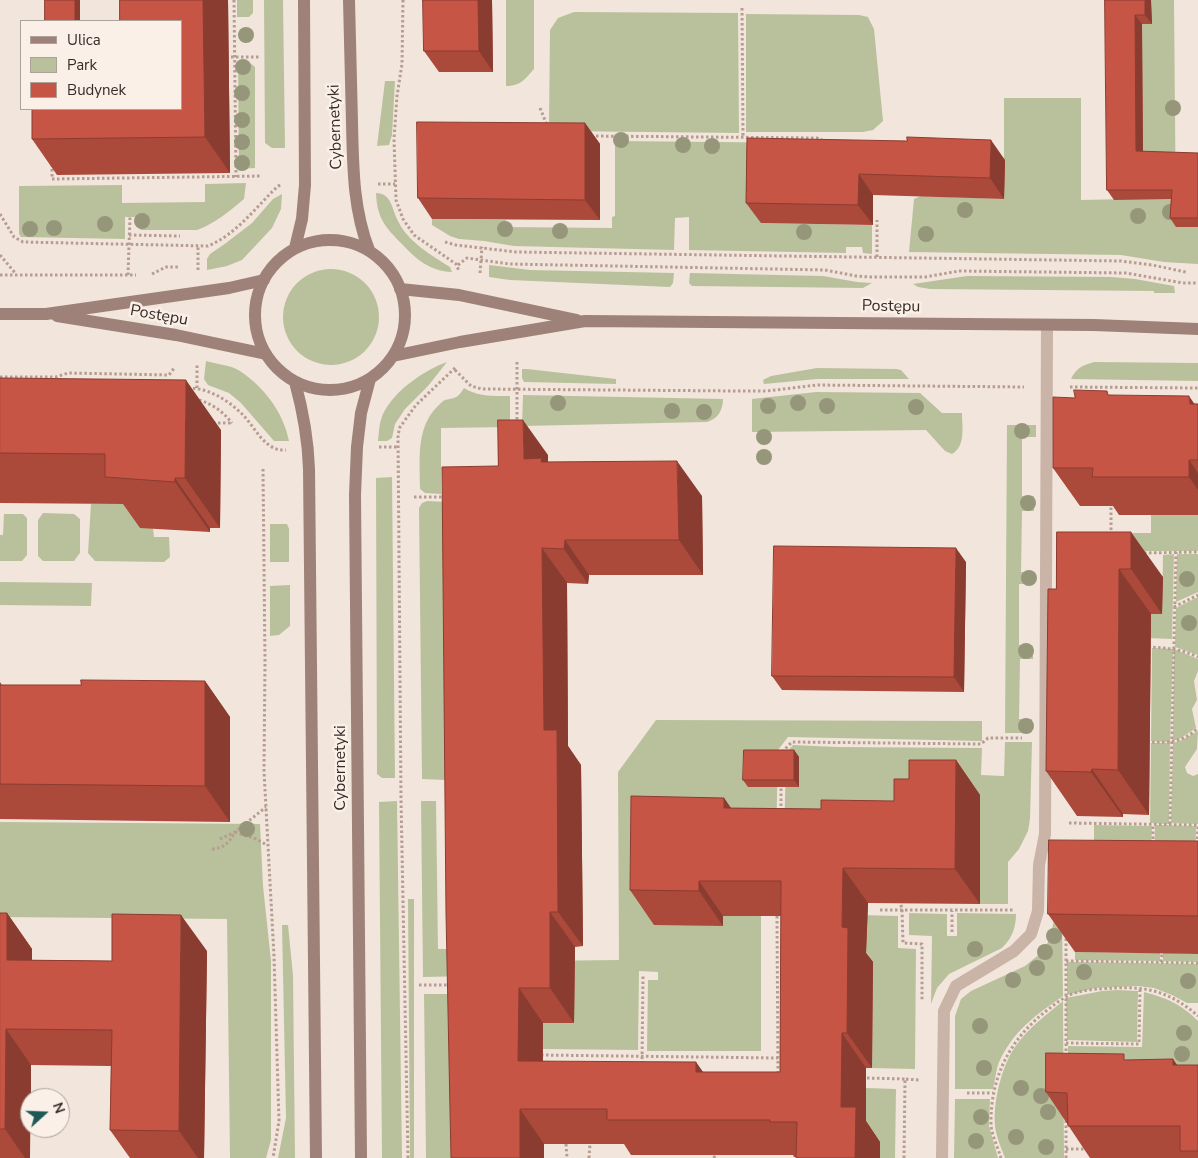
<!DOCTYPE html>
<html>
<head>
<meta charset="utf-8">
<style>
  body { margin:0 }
  #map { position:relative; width:1198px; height:1158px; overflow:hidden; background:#f2e5dc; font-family:"Nunito Sans",sans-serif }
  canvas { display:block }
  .legend { position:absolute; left:20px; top:20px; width:162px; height:90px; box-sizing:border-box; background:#faf0e8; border:1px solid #aca19b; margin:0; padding:6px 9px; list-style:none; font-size:15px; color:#372b28 }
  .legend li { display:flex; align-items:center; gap:10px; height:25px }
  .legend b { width:25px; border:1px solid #aca19b }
  .north { position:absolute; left:20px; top:1088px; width:50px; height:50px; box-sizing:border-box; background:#faf0e8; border:1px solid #aca19b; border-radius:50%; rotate:70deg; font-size:14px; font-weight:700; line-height:20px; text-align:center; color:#372b28 }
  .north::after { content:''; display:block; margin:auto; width:18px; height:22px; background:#1d5956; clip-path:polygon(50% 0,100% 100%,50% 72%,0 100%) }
</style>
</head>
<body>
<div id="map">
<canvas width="1198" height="1158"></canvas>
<ul class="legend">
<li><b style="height:6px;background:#9e8279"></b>Ulica</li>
<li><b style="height:14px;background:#b9c19c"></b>Park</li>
<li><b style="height:14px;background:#c75545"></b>Budynek</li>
</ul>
<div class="north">N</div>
</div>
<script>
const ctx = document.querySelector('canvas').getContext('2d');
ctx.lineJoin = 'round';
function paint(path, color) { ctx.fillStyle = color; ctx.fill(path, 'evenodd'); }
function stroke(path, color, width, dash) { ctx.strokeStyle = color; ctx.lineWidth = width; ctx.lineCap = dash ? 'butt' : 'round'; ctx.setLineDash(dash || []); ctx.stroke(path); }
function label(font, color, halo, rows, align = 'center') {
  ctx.font = font + ' "Nunito Sans",sans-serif'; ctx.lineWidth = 5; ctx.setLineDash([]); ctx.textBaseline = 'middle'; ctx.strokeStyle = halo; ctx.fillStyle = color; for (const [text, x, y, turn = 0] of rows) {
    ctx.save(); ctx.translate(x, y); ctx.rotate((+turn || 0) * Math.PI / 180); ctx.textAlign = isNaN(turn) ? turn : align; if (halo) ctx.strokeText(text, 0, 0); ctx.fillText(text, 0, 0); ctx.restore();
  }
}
const green = new Path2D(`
  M237,0H253V13L249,17H237Z
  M264,0H283L285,148H272L265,143Z
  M506,0H534V69C525,79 521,86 506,86Z
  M1151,0H1174L1176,227H1198V264L1164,262L1121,255L909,252L914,199L921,196L1004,199V98H1081V200L1128,199L1143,160L1142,24H1152Z
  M574,12L738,13L739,133L554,131L549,122L550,30L558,18Z
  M746,14L859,15L868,17L874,29L883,121L873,130L863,132H746Z
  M238,62H249L255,67V168L239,169Z
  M385,81H395L392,135L389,145L377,146Z
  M615,141L817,143L761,219V223L872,225V254L863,253L862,247H846V253L689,250V217L675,218L674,250L514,246L484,241L459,239L450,236L432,225V219L506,220V227L612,228V217L615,216Z
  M246,183L244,199C230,211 214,224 197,230H141L136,225L135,217H125V239L21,237L19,234V186L122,185V203L205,202V184Z
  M376,193C392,193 392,210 398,221C408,242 431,255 450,267L452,272C430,271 417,260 402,244C385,227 377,218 376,193Z
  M282,194L281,209L272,228L242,260L227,266L207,270V259L210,254L226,243L252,223L273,199Z
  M489,265L530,270L674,273L673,283L670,287L510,280L489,277Z
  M283 317a48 48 0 1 1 96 0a48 48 0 1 1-96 0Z
  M690,273L823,276L857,282L872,283L863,288L692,286L689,283Z
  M967,276L1111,277L1135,279L1174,286L1175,293H1154V291L930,289L918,287L913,284Z
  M206,361C216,364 231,365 240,371C265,388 283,412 289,441H274L241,403L229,393L208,385L204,379Z
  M447,362L428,386L405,409L395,424L392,438L387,441H378C379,432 379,423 383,414C395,390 423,371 447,362Z
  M1094,362L1198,363V381L1071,379C1076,368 1083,365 1094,362Z
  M817,368L896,369L901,370L909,379H817L764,384L763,380L771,376Z
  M522,369H527L616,379V384L524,382L522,378Z
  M464,388C478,397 494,396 510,396V427L441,428V494L425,493L420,489C420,457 415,425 442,402C446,398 451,400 456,397C459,396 462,391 464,388Z
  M816,392L920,393L942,413H962C962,427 966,446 952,454L945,451L926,430L752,432V399Z
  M523,395L723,399C723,410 718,419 707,422L522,426Z
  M1007,425H1036V437H1022V496H1034V511H1022L1021,572H1033V584H1019V645L1033,646V659H1020L1019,719H1032L1031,733H1005Z
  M392,477L395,778H382L377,774L376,478Z
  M427,501L467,503L445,765V780L422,779L419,508L422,503Z
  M91,504H127L153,528L154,537H169L170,557L164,562L95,561L88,553Z
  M1151,510L1198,515V551H1112L1113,533H1151Z
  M43,513L74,514L80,519V553L74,561H43L38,556V520Z
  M4,514H23L27,518V555L22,561H0V535H3Z
  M270,524H287L289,529V562H270Z
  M1174,554L1172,639L1147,638V614H1162L1163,555Z
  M1177,554H1198V592L1176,602Z
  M0,582L92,583L91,606L0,605Z
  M290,585V626L279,635L270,636V586Z
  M1198,597V655L1175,647L1176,608Z
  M1152,648L1173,649L1170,742L1151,741Z
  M1174,649L1198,659V671L1194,681L1197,700L1192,709L1196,728L1181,738L1173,741Z
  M656,720L982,721V741L788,737L778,750L776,843L707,925L723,926V916H761V1051H647L648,980H658V972L639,971L638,1050L543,1049V1023H574V987L472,976L423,977L421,801H436L438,949H471L533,961L619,960L618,772Z
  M1198,731L1197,749L1185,767L1187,773L1193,776L1198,774V824L1171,823L1173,743L1182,740Z
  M1005,742H1032L1030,819L1028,831L1019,849L1008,862V904H980V795L784,843L786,753L793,745L837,747L982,748L981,775L1004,776Z
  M1151,743H1170L1169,824L1150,823Z
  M397,801L402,1158H382L379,802Z
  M0,822L260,824L263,886L271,961V1140L266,1158H230L227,919L0,917Z
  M1094,825L1152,826L1150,879L1094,878Z
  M1155,825L1196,826L1195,880L1154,879Z
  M408,899H414V1158H410Z
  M909,913L947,914V936H957V913L1016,914C1016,928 1012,938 1002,948L949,974L937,988L931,1004L932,936L909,935Z
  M1062,914L1063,996C1036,1015 1014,1030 999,1062C996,1070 995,1080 993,1089H955V1016L961,999L971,991L1025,966L1041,953L1050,939L1055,915Z
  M858,915L898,916V948L916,949L915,1069L872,1068L873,963L866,962Z
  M282,925H288L293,975L295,1158H278L286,1118Z
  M1075,952L1160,953V961L1075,960Z
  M1163,953L1198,954V962L1163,961Z
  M1067,962L1198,964V1003H1187L1172,995L1154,988L1137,986L1095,988L1067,995Z
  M1117,990L1138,991L1137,1042L1067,1040L1066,998L1102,991Z
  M1144,992C1167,998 1181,1004 1198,1021V1097L1068,1090V1046L1142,1047Z
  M424,994H458L459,1158H426Z
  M1063,1001L1064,1158H1005C1002,1150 998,1141 996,1132C991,1108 1001,1067 1015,1047C1028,1028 1046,1015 1063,1001Z
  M866,1088L896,1089L895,1158H880L866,1142Z
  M955,1099H990L989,1126L998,1158H954Z`);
const path = new Path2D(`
  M234,0L236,177
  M403,0L402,64L397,96L394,139L396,200L403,219L414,235L456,264L459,271
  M742,8L743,137
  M226,57H260
  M540,108L547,125
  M591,136L817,138L822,140
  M52,164V179L261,176
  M378,184H395
  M0,214L14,237L23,242L208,246C237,234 255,208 278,186L282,185
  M129,235L180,236
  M445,242L456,245L516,252L1121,261L1152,265L1186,272
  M0,255L16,274
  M877,257V220
  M458,265L467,258L509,264L825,270L856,276L869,277H925L959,271L1126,273L1183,283H1198
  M198,270V246
  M480,273L482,247
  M152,274L166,267H180
  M0,275H136
  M128,275L130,217
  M517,362V424
  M455,370L471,386L482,389L739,391H767L817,385L1024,387
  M0,377H56L68,373L169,375L175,367
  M1070,387L1198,388
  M188,388C209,388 228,400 243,415C255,427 265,452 286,450
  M197,388V363
  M199,400C213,404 223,412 232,423
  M213,423H233
  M379,447H397
  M263,469L265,661L264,771L274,956L279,1121L273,1158
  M414,497H446
  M1111,535V506
  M1144,553L1198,552
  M1174,607L1198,595
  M1148,647C1167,648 1181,649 1198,657
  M1147,742C1166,743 1183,743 1198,728
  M782,752L792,742L981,744L988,738H1022
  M781,811V787
  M1069,823L1198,825
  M1170,824L1176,552
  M220,839L235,832L266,807
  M1153,844V824
  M1197,844L1198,825
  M212,849C224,848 229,843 235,832L256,839L267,845
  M900,900L902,910L903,943L922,944V1000
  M880,910H1014
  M777,916L778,1075
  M952,932V911
  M1066,961L1198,963
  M1161,962L1162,953
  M419,985H450
  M1066,1043L1139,1044L1140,988
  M541,1055L778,1058
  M1066,1056V937
  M642,1064L643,975
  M867,1078L905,1079
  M967,1093H993
  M566,1144L567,1158
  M1066,1149H1086
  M408,1158L401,799L398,435L400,427L416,405L456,367
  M589,1158L590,1144
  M714,1158L715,1155
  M904,1158L905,1079L920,1080
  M1001,1158C998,1148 992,1136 991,1125C990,1076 1011,1037 1050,1008C1055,1004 1060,1000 1066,997C1079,989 1100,989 1114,988C1149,986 1172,993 1198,1016
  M1066,1158V1117`);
const street = new Path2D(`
  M942,1158L944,1011L956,986L1014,951L1031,934L1038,911L1039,865L1045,834L1047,325`);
const secondary = new Path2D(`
  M349,0C350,41 351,82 352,122C353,166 353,209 369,250
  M255 315a75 75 0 1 1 150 0a75 75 0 1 1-150 0Z
  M295,248L302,219L305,185L304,0
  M400,289L459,295L577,320
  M0,314H46L229,288L264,280
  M57,316L176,335L266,354
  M393,356L460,342L585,321L1094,325L1198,329
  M295,382C303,411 308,439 309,469L316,1158
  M361,1158L355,495L357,447L361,413L370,379`);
const trees = [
  [246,35],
  [243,67],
  [242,93],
  [1173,108],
  [242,120],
  [621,140],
  [242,142],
  [683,145],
  [712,146],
  [242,163],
  [965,210],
  [1170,212],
  [1138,216],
  [142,221],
  [105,224],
  [54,228],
  [30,229],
  [505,229],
  [560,231],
  [804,232],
  [926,234],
  [558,403],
  [798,403],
  [768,406],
  [827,406],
  [916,407],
  [672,411],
  [704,412],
  [1022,431],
  [764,437],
  [764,457],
  [1028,503],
  [1029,578],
  [1187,579],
  [1189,623],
  [1026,651],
  [1026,726],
  [247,829],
  [1054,936],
  [975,949],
  [1045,952],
  [1037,968],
  [1084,972],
  [1013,980],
  [1188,981],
  [980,1026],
  [1184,1033],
  [1182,1054],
  [984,1068],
  [1021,1088],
  [1041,1096],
  [1048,1112],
  [981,1117],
  [1016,1137],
  [976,1141],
  [1046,1147]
];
const wall = new Path2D(`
  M120,0H228L230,173L57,175L32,139L181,109Z
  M423,0H492L493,72H439L424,51Z
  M1105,0H1151L1152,24H1142L1143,152L1198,153V227H1176L1170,218L1171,199L1114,200L1107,190Z
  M585,123L600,144V220L432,219L418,198Z
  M747,138L1005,160L1004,199L873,195V225L761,223L746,203Z
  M0,378L221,430L220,528H210V532L140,528L123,504L0,503Z
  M1110,395L1198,404V515H1119L1113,506H1080L1053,468L1075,398Z
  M548,455V462L702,496L703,575H589L588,584L567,583L568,746L581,765L583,946L575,947L574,1023H543V1061L703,1072H780L781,916H723V926L654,925L630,890L724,798L731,808L821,809L894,801L909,779L956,760L980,795V904L868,903L866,953L873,962L872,1068H866V1121L880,1142L796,1157H794L793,1155H631L624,1144H544L451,1158L498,466Z
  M1057,532L1163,577L1162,614H1151L1149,815L1123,814V817L1077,816L1046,771L1056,589Z
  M966,562L964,692L782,690L772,676Z
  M205,681L230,717V822L0,819V682L2,685H81Z
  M794,750L799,757V787H748L743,780Z
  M1198,841V954L1075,952L1048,914Z
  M0,913H7L32,949V960L112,961L207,951L204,1158H130L110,1130L111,1066L31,1065L30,1158H0Z
  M1127,1060L1177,1065H1198V1158H1090L1046,1092Z`);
const shadedWall = new Path2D(`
  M75,0H80V21H75Z
  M203,0H228L230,173L205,137Z
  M478,0H492L493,72L479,51Z
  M1145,0H1151L1152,24L1145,15Z
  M1135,15L1142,24L1143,161L1136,151Z
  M585,123L600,144V220L585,200Z
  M991,140L1005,160L1004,199L990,178Z
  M859,174L873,195V225L858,205Z
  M186,380L221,430L220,528L185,478Z
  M1189,396L1198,409L1190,404Z
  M523,420L548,455V468L524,459Z
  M1189,460L1198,473V490L1189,477Z
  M677,461L702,496L703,575L679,540Z
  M175,478L210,528V532L175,482Z
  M1131,532L1163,577L1162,614L1131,569Z
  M565,540L589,575L588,584L564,549Z
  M542,548L567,583L568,746L581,765L583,946L558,912L544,730Z
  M956,548L966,562L964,692L954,677Z
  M1119,569L1151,614L1149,815L1118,770Z
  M205,681L230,717V822L205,786Z
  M794,750L799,757V787L794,780Z
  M956,760L980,795V904L955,869Z
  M1092,769L1123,814V817L1091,772Z
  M724,798L748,833L724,808Z
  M843,868L868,903L866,953L873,962L872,1068L847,1033L842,927Z
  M699,881L723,916V926L699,891Z
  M550,912L575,947L574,1023L550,988Z
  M7,913L32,949V996L7,960Z
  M181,915L207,951L204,1158H198L179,1131Z
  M519,988L543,1023L542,1096L518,1061Z
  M6,1029L31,1065V1098H30V1158H25L5,1129Z
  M842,1033L866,1068V1121L880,1142V1158H855L841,1107Z
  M1173,1059L1198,1095L1173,1065Z
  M696,1062L721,1097L696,1072Z
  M520,1109L544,1144V1158H520Z`);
const building = new Path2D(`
  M45,0H75V21H45Z
  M120,0H203L205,137L32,139V109H181V21H120Z
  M423,0H478L479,51H424Z
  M1105,0H1145V15H1135L1136,151L1198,153V218H1170L1172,190H1107Z
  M417,122L585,123V200L418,198Z
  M907,137L991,140L990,178L859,174L858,205L746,203L747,138L907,141Z
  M0,378L186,380L185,478H175V482L105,477V454L0,453Z
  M1074,390L1107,391L1108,395L1189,396L1190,404H1198V460H1189V477H1092L1093,468H1053V397L1075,398Z
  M498,420H523L524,459L542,458L541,462L677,461L679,540H565L564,549L542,548L544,730H557L558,912H550V988H519L518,1061L696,1062V1072H780L781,881H699V891L630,890L631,796L724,798V808L821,809V800L894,801V779H909V760H956L955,869L843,868L842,927L848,928L847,1033H842L841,1107H856L855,1158H796L797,1122H770V1120H607V1109H520V1158H451L446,913L442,467L498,466Z
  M1057,532H1131V569H1119L1118,770L1092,769L1091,772L1046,771L1048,589H1056Z
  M774,546L956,548L954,677L772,676Z
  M81,680L205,681V786L0,784V685H81Z
  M744,750H794V780H743Z
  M1049,840L1198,841V916L1048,914Z
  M0,913H7V960L112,961V914L181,915L179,1131L110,1130L112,1030L6,1029L5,1129H0Z
  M1046,1053L1124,1054V1060L1173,1059V1065H1198V1151H1180V1126H1068L1067,1093L1046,1092Z`);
const streetNames = [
  ["Cybernetyki",336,127,-92],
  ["Postępu",891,307,1],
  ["Postępu",159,316,10],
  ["Cybernetyki",341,768,-90]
];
paint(green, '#b9c19c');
stroke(path, '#b69d92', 3, [2.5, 2.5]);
stroke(street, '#cab3a7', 12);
stroke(secondary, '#9e8279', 12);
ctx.fillStyle = '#96967b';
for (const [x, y] of trees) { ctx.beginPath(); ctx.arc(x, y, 8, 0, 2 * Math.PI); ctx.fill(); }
paint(wall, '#ab493b');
paint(shadedWall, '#8b3c30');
paint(building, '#c75545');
stroke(building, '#8b3c30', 1);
label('16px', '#372b28', '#faf0e8', streetNames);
</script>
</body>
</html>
